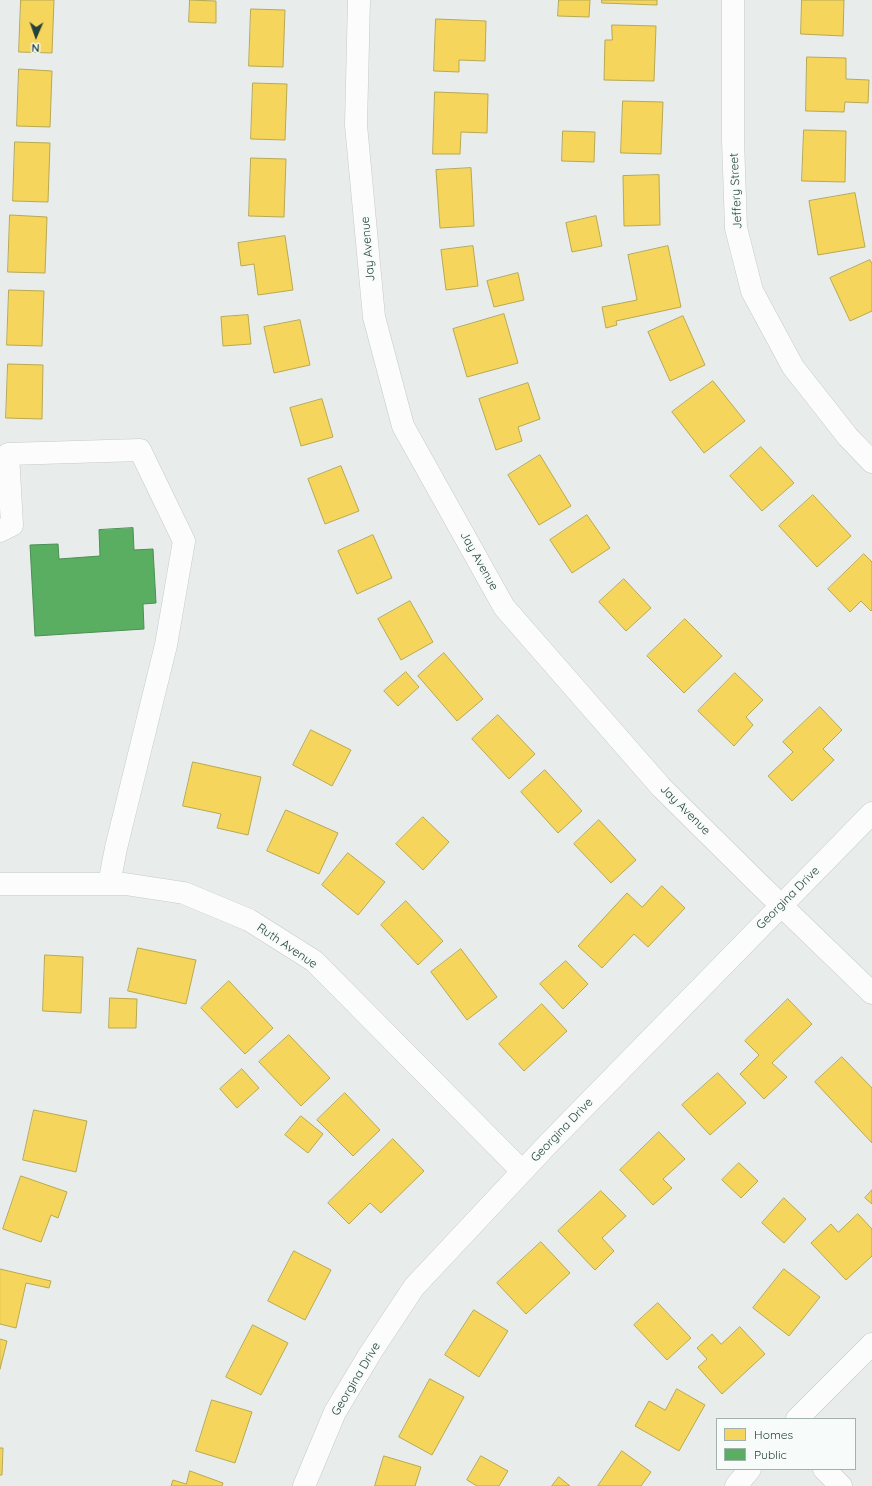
<!DOCTYPE html>
<html>
<head>
<meta charset="utf-8">
<style>
  body { margin:0 }
  #map { position:relative; width:872px; height:1486px; overflow:hidden; background:#e8edeb; font-family:Quicksand,sans-serif }
  canvas { display:block }
  .legend { position:absolute; left:716px; top:1418px; width:140px; height:52px; box-sizing:border-box; background:#f7fbf9; border:1px solid #a3b1ad; margin:0; padding:5px 7px; list-style:none; font-size:12px; color:#24423a }
  .legend li { display:flex; align-items:center; gap:8px; height:20px }
  .legend b { width:20px; border:1px solid #a3b1ad }
  .north { position:absolute; left:16px; top:16px; width:40px; height:40px; -webkit-text-stroke:3px #f7fbf9; paint-order:stroke; rotate:182deg; font-size:11px; font-weight:700; line-height:16px; text-align:center; color:#24423a }
  .north::after { content:''; display:block; margin:auto; width:14px; height:18px; background:#24423a; clip-path:polygon(50% 0,100% 100%,50% 72%,0 100%) }
</style>
</head>
<body>
<div id="map">
<canvas width="872" height="1486"></canvas>
<ul class="legend">
<li><b style="height:11px;background:#f6d55c"></b>Homes</li>
<li><b style="height:11px;background:#5aae61"></b>Public</li>
</ul>
<div class="north">N</div>
</div>
<script>
const ctx = document.querySelector('canvas').getContext('2d');
ctx.lineJoin = 'round';
function paint(path, color) { ctx.fillStyle = color; ctx.fill(path, 'evenodd'); }
function stroke(path, color, width, dash) { ctx.strokeStyle = color; ctx.lineWidth = width; ctx.lineCap = dash ? 'butt' : 'round'; ctx.setLineDash(dash || []); ctx.stroke(path); }
function label(font, color, halo, rows, align = 'center') {
  ctx.font = font + ' Quicksand,sans-serif'; ctx.lineWidth = 4; ctx.setLineDash([]); ctx.textBaseline = 'middle'; ctx.strokeStyle = halo; ctx.fillStyle = color; for (const [text, x, y, turn = 0] of rows) {
    ctx.save(); ctx.translate(x, y); ctx.rotate((+turn || 0) * Math.PI / 180); ctx.textAlign = isNaN(turn) ? turn : align; if (halo) ctx.strokeText(text, 0, 0); ctx.fillText(text, 0, 0); ctx.restore();
  }
}
const homes = new Path2D(`
  M21,0H54L52,53L19,52Z
  M190,0L216,1V23L189,22Z
  M559,0H590L589,17L558,16Z
  M602,0H657V5L602,3Z
  M802,0H844L843,36L801,34Z
  M251,9L285,10L283,67L249,66Z
  M436,19L486,21L485,61L459,60V72L434,71Z
  M612,25L656,26L654,81L604,80L605,40H612Z
  M807,57L846,58V79L869,80L868,103L845,102L844,112L806,111Z
  M19,69L52,71L50,127L17,126Z
  M253,83L287,84L285,140L251,139Z
  M435,92L488,94L487,133L461,132L460,154H433Z
  M623,101L663,102L661,154L621,153Z
  M804,130L846,131L845,182L802,181Z
  M563,131L595,132L594,162L562,161Z
  M15,142L50,143L48,202L13,201Z
  M251,158L286,159L284,217L249,216Z
  M471,168L474,226L440,228L436,170Z
  M659,175L660,225L624,226L623,176Z
  M855,193L865,247L818,255L809,201Z
  M10,215L47,217L45,273L8,272Z
  M596,216L602,246L572,252L566,223Z
  M285,236L293,290L258,295L254,264L241,266L238,243Z
  M473,246L478,286L446,290L441,250Z
  M668,246L681,307L616,321L617,325L606,328L602,307L637,300L628,255Z
  M870,260L872,264V311L850,321L830,278Z
  M518,273L524,300L494,307L487,281Z
  M9,290L44,291L42,346L7,345Z
  M504,314L518,363L467,377L453,329Z
  M248,315L251,344L223,346L221,317Z
  M683,316L705,365L670,381L648,332Z
  M300,320L310,365L274,373L264,327Z
  M8,364L43,365L42,419L6,418Z
  M713,381L745,421L704,453L672,412Z
  M528,383L540,419L518,427L522,441L496,450L479,399Z
  M322,399L333,437L301,446L290,408Z
  M761,447L794,483L762,511L730,476Z
  M540,455L571,506L539,525L508,475Z
  M341,466L359,511L325,524L308,479Z
  M813,495L851,536L817,567L779,526Z
  M587,515L610,548L572,573L550,540Z
  M373,535L392,578L357,594L338,551Z
  M864,554L872,562V610L871,611L861,601L850,612L828,589Z
  M624,579L651,608L626,631L599,602Z
  M410,601L433,642L401,660L378,619Z
  M685,619L722,656L684,693L647,656Z
  M444,653L483,699L457,721L418,676Z
  M406,672L419,687L398,706L384,691Z
  M735,673L763,700L746,717L753,725L734,746L698,711Z
  M820,707L842,730L823,749L834,760L792,801L768,776L793,752L783,742Z
  M498,715L535,754L509,779L472,739Z
  M311,730L351,750L332,786L293,765Z
  M193,762L261,777L248,835L217,828L221,814L183,806Z
  M545,770L582,811L558,833L521,792Z
  M286,810L338,833L319,874L267,851Z
  M423,817L449,842L423,870L396,844Z
  M599,820L636,860L611,883L574,844Z
  M348,853L385,882L358,915L322,885Z
  M662,886L685,908L648,947L634,934L602,968L578,946L627,893L642,907Z
  M406,901L443,941L418,965L381,925Z
  M138,948L196,960L186,1004L128,991Z
  M461,949L497,997L467,1020L431,972Z
  M45,955L83,957L81,1013L43,1011Z
  M566,961L588,984L563,1009L540,984Z
  M229,981L273,1028L245,1054L201,1008Z
  M110,998L137,999L136,1028H109Z
  M788,999L812,1024L772,1063L787,1077L764,1099L740,1074L759,1055L745,1041Z
  M542,1004L567,1031L524,1071L499,1044Z
  M289,1035L330,1078L301,1106L259,1062Z
  M842,1057L872,1088V1143L815,1082Z
  M242,1069L259,1088L237,1108L220,1089Z
  M718,1073L746,1103L710,1135L682,1105Z
  M345,1093L380,1130L353,1156L317,1120Z
  M34,1110L87,1121L76,1172L23,1160Z
  M301,1116L323,1134L308,1153L285,1135Z
  M659,1132L685,1159L663,1179L672,1188L653,1205L620,1170Z
  M393,1139L424,1171L381,1213L370,1203L349,1224L328,1203Z
  M739,1163L758,1181L741,1198L722,1180Z
  M21,1176L67,1192L58,1218L51,1215L41,1242L3,1229Z
  M872,1190V1204L865,1198Z
  M601,1191L626,1216L602,1238L614,1251L595,1270L558,1231Z
  M784,1198L806,1219L784,1243L762,1223Z
  M858,1214L872,1229V1256L846,1280L811,1243L831,1224L838,1232Z
  M541,1242L570,1273L526,1314L497,1283Z
  M294,1251L331,1270L305,1320L268,1301Z
  M0,1269L51,1281L49,1288L26,1283L16,1328L0,1324Z
  M784,1269L820,1297L789,1336L753,1308Z
  M658,1303L691,1338L667,1360L634,1325Z
  M474,1310L508,1331L479,1377L445,1355Z
  M253,1325L288,1343L261,1395L226,1377Z
  M740,1327L765,1354L722,1394L698,1367L707,1359L697,1348L712,1334L721,1344Z
  M0,1339L7,1341L0,1369Z
  M430,1379L464,1397L432,1455L399,1437Z
  M677,1389L705,1405L679,1451L635,1426L649,1401L665,1410Z
  M212,1400L252,1412L235,1463L196,1451Z
  M0,1448H3L2,1475H0Z
  M622,1451L651,1472L641,1486H598Z
  M384,1456L421,1467L415,1486H375Z
  M481,1456L508,1471L499,1486H477L467,1480Z
  M190,1471L223,1483L222,1486H171L173,1480L186,1484Z
  M559,1477L570,1486H552Z`);
const public = new Path2D(`
  M133,528L134,550L153,549L156,603L143,604L144,629L35,636L30,545L58,544L59,559L100,556L99,530Z`);
const minor = new Path2D(`
  M359,0L356,125L374,317L403,426L504,607L661,787L757,882L872,993
  M733,0V140L736,228L752,291L793,367L848,437L872,462
  M0,531L12,525L8,454L140,450L184,541L166,645L116,848L109,884
  M0,884H125L184,893L249,920L314,961L522,1171
  M797,1419L872,1344
  M824,1469L841,1486
  M304,1486L335,1412L371,1352L414,1287L549,1143L872,813
  M736,1486L750,1469`);
const streetNames = [
  ["Jeffery Street",736,191,-93],
  ["Jay Avenue",368,249,-95],
  ["Jay Avenue",479,561,61],
  ["Jay Avenue",685,810,45],
  ["Georgina Drive",788,898,-45],
  ["Ruth Avenue",287,946,34],
  ["Georgina Drive",562,1130,-46],
  ["Georgina Drive",356,1379,-59]
];
paint(homes, '#f6d55c');
stroke(homes, '#b7a952', 1);
paint(public, '#5aae61');
stroke(public, '#4a8e55', 1);
stroke(minor, '#c5cac8', 23);
stroke(minor, '#fcfcfc', 22);
label('12px', '#24423a', '#f7fbf9', streetNames);
</script>
</body>
</html>
